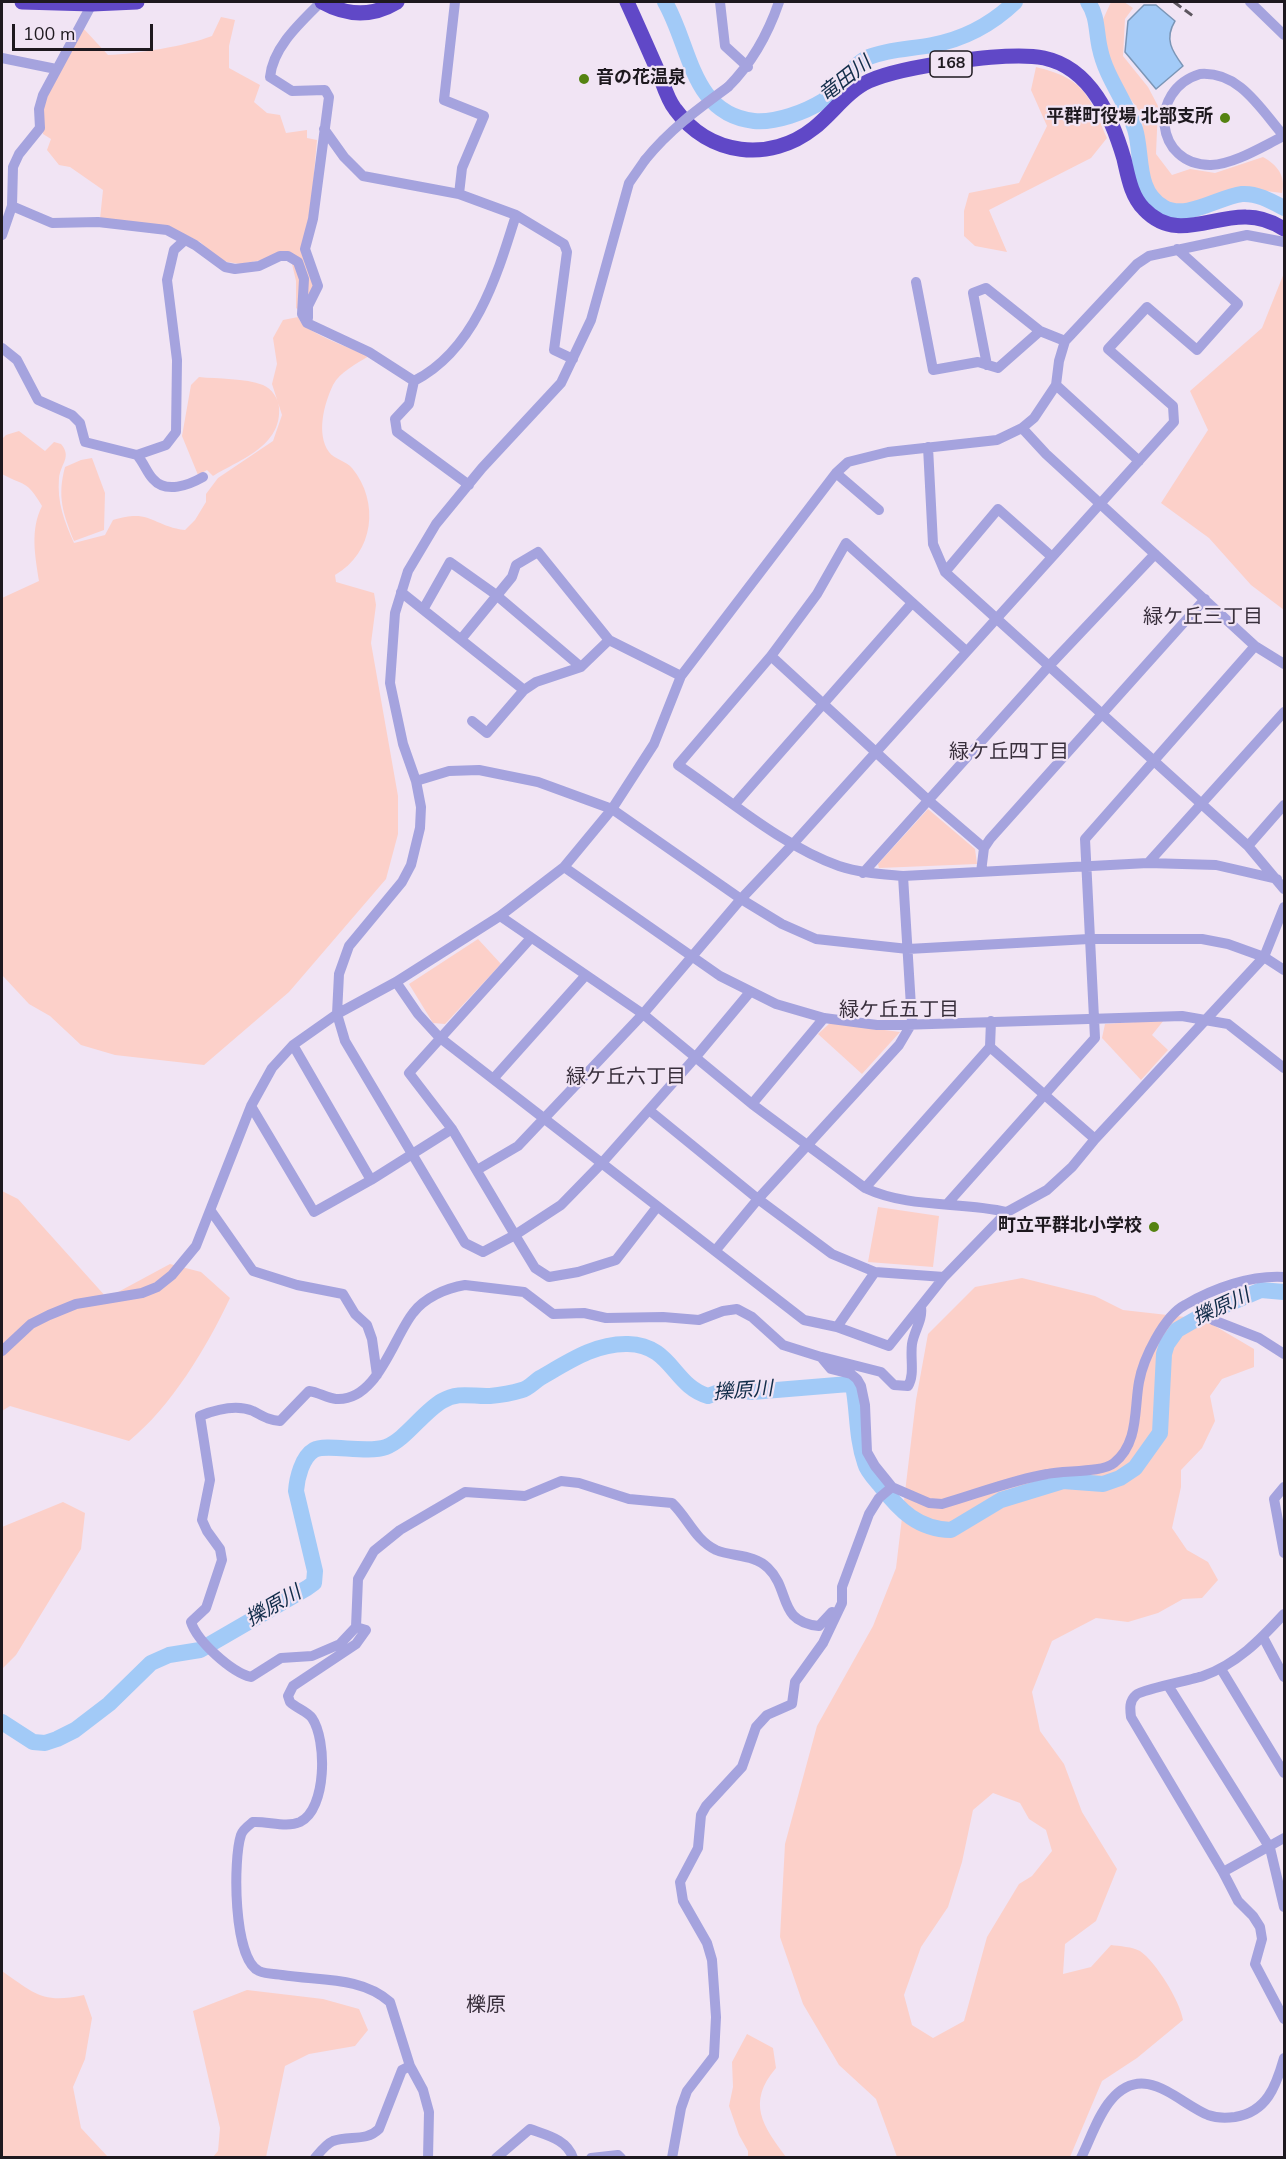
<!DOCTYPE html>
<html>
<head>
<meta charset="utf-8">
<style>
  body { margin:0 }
  #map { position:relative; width:1286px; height:2159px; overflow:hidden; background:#f1e4f4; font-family:"Nunito Sans",sans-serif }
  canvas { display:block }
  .frame { position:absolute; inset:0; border:3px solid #1e191f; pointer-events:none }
  .scale { position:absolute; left:12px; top:24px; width:141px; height:27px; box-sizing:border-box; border:3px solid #1e191f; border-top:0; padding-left:8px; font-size:18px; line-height:21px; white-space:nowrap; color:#1e191f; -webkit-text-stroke:4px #f1e4f4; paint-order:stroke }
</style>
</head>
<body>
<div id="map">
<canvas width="1286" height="2159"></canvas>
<div class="frame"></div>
<div class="scale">100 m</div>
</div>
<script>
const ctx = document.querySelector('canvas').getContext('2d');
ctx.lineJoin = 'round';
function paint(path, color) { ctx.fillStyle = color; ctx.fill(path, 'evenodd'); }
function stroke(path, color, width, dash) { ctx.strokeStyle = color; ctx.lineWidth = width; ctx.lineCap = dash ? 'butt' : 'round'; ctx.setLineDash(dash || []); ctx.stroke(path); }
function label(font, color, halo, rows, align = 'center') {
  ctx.font = font + ' "Nunito Sans","Noto Sans JP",sans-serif'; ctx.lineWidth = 4.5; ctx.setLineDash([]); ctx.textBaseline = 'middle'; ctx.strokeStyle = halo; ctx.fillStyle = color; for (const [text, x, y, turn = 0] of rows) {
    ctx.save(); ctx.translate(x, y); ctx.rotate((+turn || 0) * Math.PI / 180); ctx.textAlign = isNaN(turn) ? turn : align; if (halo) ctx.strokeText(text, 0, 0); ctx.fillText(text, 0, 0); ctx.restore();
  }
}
const green = new Path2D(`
  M1111,2H1124L1133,8L1125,19L1123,56L1148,87L1158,106L1156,154L1172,175L1190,169L1215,173L1263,157C1277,165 1286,175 1282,193L1242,188L1185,207L1166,205L1155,197L1146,175L1141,146L1143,129L1140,112L1113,75L1104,52L1100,26Z
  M221,17L235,20L229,46V68L260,85L254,102L267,113L280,115L286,133L307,130V138L317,140L311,207L302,246L315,280L305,316L296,308V281L290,255L240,264L222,261L200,242L169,227L100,219L103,190L70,167L59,165L47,150L51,139L43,134L44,106L51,85L83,28L108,55C136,54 186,46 212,36Z
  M1036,67C1085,79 1088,94 1107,138L1091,158L989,210L1007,252L975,246L964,236V211L969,193L1019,183L1047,126L1031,90Z
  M1284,273V610L1251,585L1209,538L1161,503L1208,430L1190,391L1262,328Z
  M298,317C302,332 353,349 369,356C356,364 340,372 333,385C324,404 316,434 329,452C334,459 346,461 352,468C380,502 374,553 335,575L336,582L374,593L376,605L371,643L398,796V834L386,879L289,992L204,1065L115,1055L81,1045L50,1016L29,1004L2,975V598L39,581C35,555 30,530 42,506C27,480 24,486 2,474V439L6,435L19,431L45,451L54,442L61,444C72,457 61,463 59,478C57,503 64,520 74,543L105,535L113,520C151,508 152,526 185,530L195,520L206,502V494L218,478L273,441L282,415L272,384L277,364L273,338L283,320Z
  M199,377C218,379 245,378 263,385C272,389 278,398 279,407C282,446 241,459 213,476L207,470L198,475L182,436L191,385Z
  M92,458L105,493L104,530L74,541C63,513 57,497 65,467L81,460Z
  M928,809L975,849L977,864L879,868L878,864Z
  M478,939L501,964L445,1024L433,1023L409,984Z
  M1164,1020L1152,1035L1168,1050L1141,1080L1102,1038L1105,1024Z
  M830,1023L900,1032L862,1074L818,1034Z
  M2,1191L18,1199L107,1298L170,1264L201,1272L230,1298C207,1347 171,1407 129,1441L10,1406L2,1411Z
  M878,1207L939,1216L933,1267L868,1262Z
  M1022,1278L1095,1296L1123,1310L1203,1319L1254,1349V1367L1222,1379L1210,1396L1215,1421L1202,1448L1181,1470V1487L1172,1528L1187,1550L1208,1562L1218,1580L1202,1598L1183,1599L1158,1613L1128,1622L1096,1618L1052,1641L1032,1692L1040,1731L1064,1764L1082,1812L1117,1869L1096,1921L1065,1944L1063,1974L1091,1967L1111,1945C1119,1946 1133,1947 1140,1951C1156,1962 1180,2001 1183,2020L1137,2058L1102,2081L1070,2157H897L876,2099L839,2065L803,2004L780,1937L785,1844L817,1726L873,1626L896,1568L916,1400L928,1334L975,1287ZM993,1793L1020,1803L1029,1819L1046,1830L1052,1851L1032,1876L1019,1884L987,1937L964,2021L933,2038L912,2025L904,1995L921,1947L948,1907L962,1862L973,1810Z
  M63,1502L85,1513L81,1549L16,1655L2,1669V1527Z
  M2,1971C35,1994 43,2004 84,1995L92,2018L85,2059L73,2087L81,2128L108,2157H2Z
  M247,1990L323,1999L359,2009L368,2030L355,2046L309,2054L285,2066L266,2157H213L218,2151L220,2128L193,2011Z
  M747,2034L773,2048L776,2068C746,2103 763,2126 786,2157H748V2151L739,2135L729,2106L733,2087L732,2062Z`);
const water = new Path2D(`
  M1144,5H1156L1175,21C1164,39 1172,51 1183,66L1156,89L1125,52L1128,21Z`);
const river = new Path2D(`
  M665,2C691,47 691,114 754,121C776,123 805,112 823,101C842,90 849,66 869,57C889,49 911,49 932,45C965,39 991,25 1015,2
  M1088,2C1098,16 1096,33 1100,49C1106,78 1126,101 1135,129C1143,155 1135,191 1163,207C1186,221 1218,197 1242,194C1257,193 1271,201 1284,208
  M2,1722L33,1742L45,1743L57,1739L75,1730L109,1704L151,1663L169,1655L200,1650L307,1588L314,1583L315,1571L296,1491C297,1478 302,1457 314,1450C326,1443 367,1454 386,1447C405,1440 423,1412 442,1401C459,1391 473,1397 490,1396C501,1395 512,1393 522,1390C528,1389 534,1382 540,1378C568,1362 595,1343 628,1344C672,1345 673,1386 708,1396L727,1389L752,1392L849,1384L853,1385C858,1411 856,1437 865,1463C867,1471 875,1479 880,1485C900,1511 918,1529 951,1530L1001,1500L1063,1481L1103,1484L1120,1478L1135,1468L1160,1433L1164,1354L1167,1344L1177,1330L1205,1314L1261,1290L1284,1292`);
const minor = new Path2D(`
  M455,2L444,100L484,116L462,168L459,194L516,215L564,244L567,252L554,350L573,359
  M720,2L725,46L748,67
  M1250,2L1284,35
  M2,58L56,69
  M1200,74C1240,71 1261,110 1284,136C1263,146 1235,164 1211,165C1155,166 1147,90 1200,74Z
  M728,87C753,62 768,34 779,2
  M324,129L344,157L363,176L459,194
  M645,160L629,183L591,320L561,383L482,468L436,524L408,571L395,613L390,683L403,744L416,781L421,807L420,828L411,865L402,882L349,946L339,974L337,1014L345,1041L465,1243L483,1252L515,1235L535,1268L549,1277L578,1272L616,1260L657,1207
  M12,206L52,223L98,222L167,230L195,245L225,267L235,269L259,266L280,256H288L298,262L304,279L302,314L307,323L369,352L414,381C475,350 497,276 516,215
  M2,235L12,206L13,167L19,154L40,128L39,109L43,95L92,4
  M916,282L933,370L978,362L998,368L1040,331L1065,341
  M308,318V306L318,286L305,249L313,219L329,97L325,90L292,91L270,77C273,47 300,23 321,2
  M2,348L17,360L38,400L72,415L80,423L85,442L137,455L166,445L176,432L177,360L167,280L174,250L185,240
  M987,365L973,293L986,288L1040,331
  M414,381L409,404L395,419L397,432L469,485
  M1056,385L1139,461
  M1022,428L1046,454L1255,646L1284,664
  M928,447L933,544L945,572L1248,846L1284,889
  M137,455C144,463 147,473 153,479C166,494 189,485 203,477
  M836,473L879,510
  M945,572L998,509L1051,556
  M401,592L524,690L536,682L581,667L609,640L681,676
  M424,608L450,562L495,594L581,667
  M462,638L512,577L516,565L538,552L609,640
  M966,651L846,543L817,594L771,656L678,765C728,799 782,846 839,866C860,873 881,874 903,876L1148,863L1216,865L1277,879
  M771,656L928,800L984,848
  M472,721L487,733L524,690
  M416,781L449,771L479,770L538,782L612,809L741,899L782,924L816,939L908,949L1089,939H1202L1228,944L1264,957L1284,970
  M735,804L912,603
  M1248,846L1284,805
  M1148,863L1284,712
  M564,867L720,976L776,1004L824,1018L877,1025H900L1182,1016L1228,1024L1284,1068
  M981,872L984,848L990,839L1205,599
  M863,873L1049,666L1155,554
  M500,916L643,1014L752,1104L865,1188C910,1209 960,1201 1007,1212
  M530,939L409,1073L452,1129L515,1235L561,1205L601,1164L694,1059L750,992
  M396,982L418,1014L439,1037L804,1320L837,1327L889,1346L944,1277L1007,1212L1047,1190L1072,1167L1095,1139L1264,957L1284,907
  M293,1045L371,1180
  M990,1047L1095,1139
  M493,1079L586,975
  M752,1104L824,1018
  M251,1106L314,1212L371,1180L452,1129
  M649,1110L758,1199L832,1254L875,1272L944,1277
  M477,1170L518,1146L643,1014L741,899L793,844L1174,422L1173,406L1108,349L1147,307L1197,350L1238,304L1177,249
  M865,1188L990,1047L991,1021
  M947,1204L1095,1038L1085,839L1255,646
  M211,1211L253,1271L297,1285L343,1294L355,1314L367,1325L372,1339L377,1375
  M715,1251L758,1199L899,1045L912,1023L903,876
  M1195,1300L1213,1320L1259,1338L1284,1354
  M837,1327L875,1272
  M2,1351L31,1324L49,1315L76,1304L142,1293L157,1287L172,1275L196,1246L251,1106L272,1068L293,1045L337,1014L396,982L500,916L564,867L612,809L654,744L681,676L836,473L848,462L888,452L997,440L1022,428L1034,418L1056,385L1059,361L1065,341L1137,264L1149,256L1247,235L1284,242
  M822,1357L881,1372L894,1385L908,1386C915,1375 910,1358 912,1344C914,1331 923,1320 921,1307
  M1284,1487L1274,1499L1284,1553
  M1284,1614C1260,1640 1237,1664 1203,1676C1191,1680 1141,1690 1136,1695C1129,1701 1130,1709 1131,1717L1223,1872L1238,1901L1253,1916L1260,1927L1262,1939L1255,1964L1284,2019
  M356,1627L358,1579L374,1551L400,1530L465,1492L525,1496L561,1481L579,1483L629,1499L672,1503C688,1518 695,1540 716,1550C733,1557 754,1554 768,1568C791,1590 777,1622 819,1626L832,1612
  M1263,1637L1284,1677
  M1221,1669L1284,1773
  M1169,1687L1270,1848L1284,1907
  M1223,1872L1284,1838
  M315,2158C320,2152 326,2144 333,2141C349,2135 366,2142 379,2129L402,2070L410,2066
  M428,2158L429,2112L423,2090L410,2066L390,2002C361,1976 319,1981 282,1975C275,1974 266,1974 259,1971C233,1959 233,1859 241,1835C243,1829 248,1826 253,1822C268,1821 286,1828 300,1822C327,1809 327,1740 312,1718C307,1711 296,1708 290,1702L288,1696L293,1686L356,1644L366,1630L356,1627L340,1644L312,1656L281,1658L251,1677C231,1672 197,1641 191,1622L206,1608L222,1560L220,1549L207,1531L202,1520L210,1480L200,1416C215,1410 236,1404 253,1411C263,1416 268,1420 280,1421L309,1391C318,1392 327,1398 336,1399C377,1402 393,1338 413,1313C424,1298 446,1288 465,1285L524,1292L553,1314L584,1313L606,1318L663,1317L699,1320L723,1311L737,1309L752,1317L783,1345L821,1357L831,1369L851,1374L857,1379L861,1386L865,1405L867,1452L875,1466L892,1487L929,1503L942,1504C977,1494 1012,1480 1047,1474C1064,1470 1102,1473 1114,1463C1139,1443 1134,1409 1139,1382C1143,1359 1164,1316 1185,1305C1214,1288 1251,1275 1284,1277
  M496,2158L530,2129C546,2135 567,2139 573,2158
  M591,2158L618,2155L621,2158
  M672,2158L681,2108L687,2091L714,2056L716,2017L712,1960L707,1943L683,1901L680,1882L698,1848L701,1815L706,1806L742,1767L756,1727L767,1715L792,1704L795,1682L823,1643L842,1603V1587L869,1514L879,1498L892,1487
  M1081,2158C1090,2140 1098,2115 1111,2100C1144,2061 1177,2102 1208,2115C1216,2118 1227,2118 1235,2117C1267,2112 1276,2086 1284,2058`);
const highway = new Path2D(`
  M22,2L92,4L137,2
  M322,2C347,16 372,17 397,2
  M627,2C638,26 649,51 660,76C664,87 668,100 675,109C709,156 770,163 814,128C833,113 847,91 869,81C903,66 1008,51 1044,58C1091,68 1112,118 1124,159C1128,176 1131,196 1144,209C1175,242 1210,216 1246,217C1261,217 1273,222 1284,229`);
const rail = new Path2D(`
  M1174,2L1193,16`);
const minorBridge = new Path2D(`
  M645,160C669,130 698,109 728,87`);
const markers = [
  [584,79,6,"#558311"],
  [1225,118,6,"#558311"],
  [1154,1227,6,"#558311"]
];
const shields = [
  [951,64,42]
];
const shieldNames = [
  ["168",951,64]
];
const poiNames = [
  ["音の花温泉",596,79,"left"],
  ["平群町役場 北部支所",1213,118],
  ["町立平群北小学校",1142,1227]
];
const waterNames = [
  ["竜田川",846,80,-38],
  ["擽原川",1222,1308,-25],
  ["擽原川",743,1392,-4],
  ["擽原川",274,1607,-30]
];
const neighbourhoodNames = [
  ["緑ケ丘三丁目",1203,618],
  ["緑ケ丘四丁目",1009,753],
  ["緑ケ丘五丁目",899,1011],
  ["緑ケ丘六丁目",626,1078],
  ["櫟原",486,2006]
];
paint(green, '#fcd0c9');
paint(water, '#a2caf7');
stroke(water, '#7a95b6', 1.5);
stroke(river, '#a2caf7', 16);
stroke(minor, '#a5a3de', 10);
stroke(highway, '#6048c7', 15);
stroke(rail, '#5d565f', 3, [9, 4.5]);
stroke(minorBridge, '#a5a3de', 10);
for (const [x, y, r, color] of markers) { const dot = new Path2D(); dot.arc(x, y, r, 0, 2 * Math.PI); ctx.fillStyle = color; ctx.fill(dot); stroke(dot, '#f1e4f4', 2); }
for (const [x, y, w] of shields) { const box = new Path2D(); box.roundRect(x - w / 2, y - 13, w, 26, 4.5); ctx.fillStyle = '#f1e4f4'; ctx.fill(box); stroke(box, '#1e191f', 1.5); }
label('bold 16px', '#1e191f', null, shieldNames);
label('bold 18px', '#1e191f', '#f1e4f4', poiNames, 'right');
label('italic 20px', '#112c49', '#f1e4f4', waterNames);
label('20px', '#392f3c', '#f1e4f4', neighbourhoodNames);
</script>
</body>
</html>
